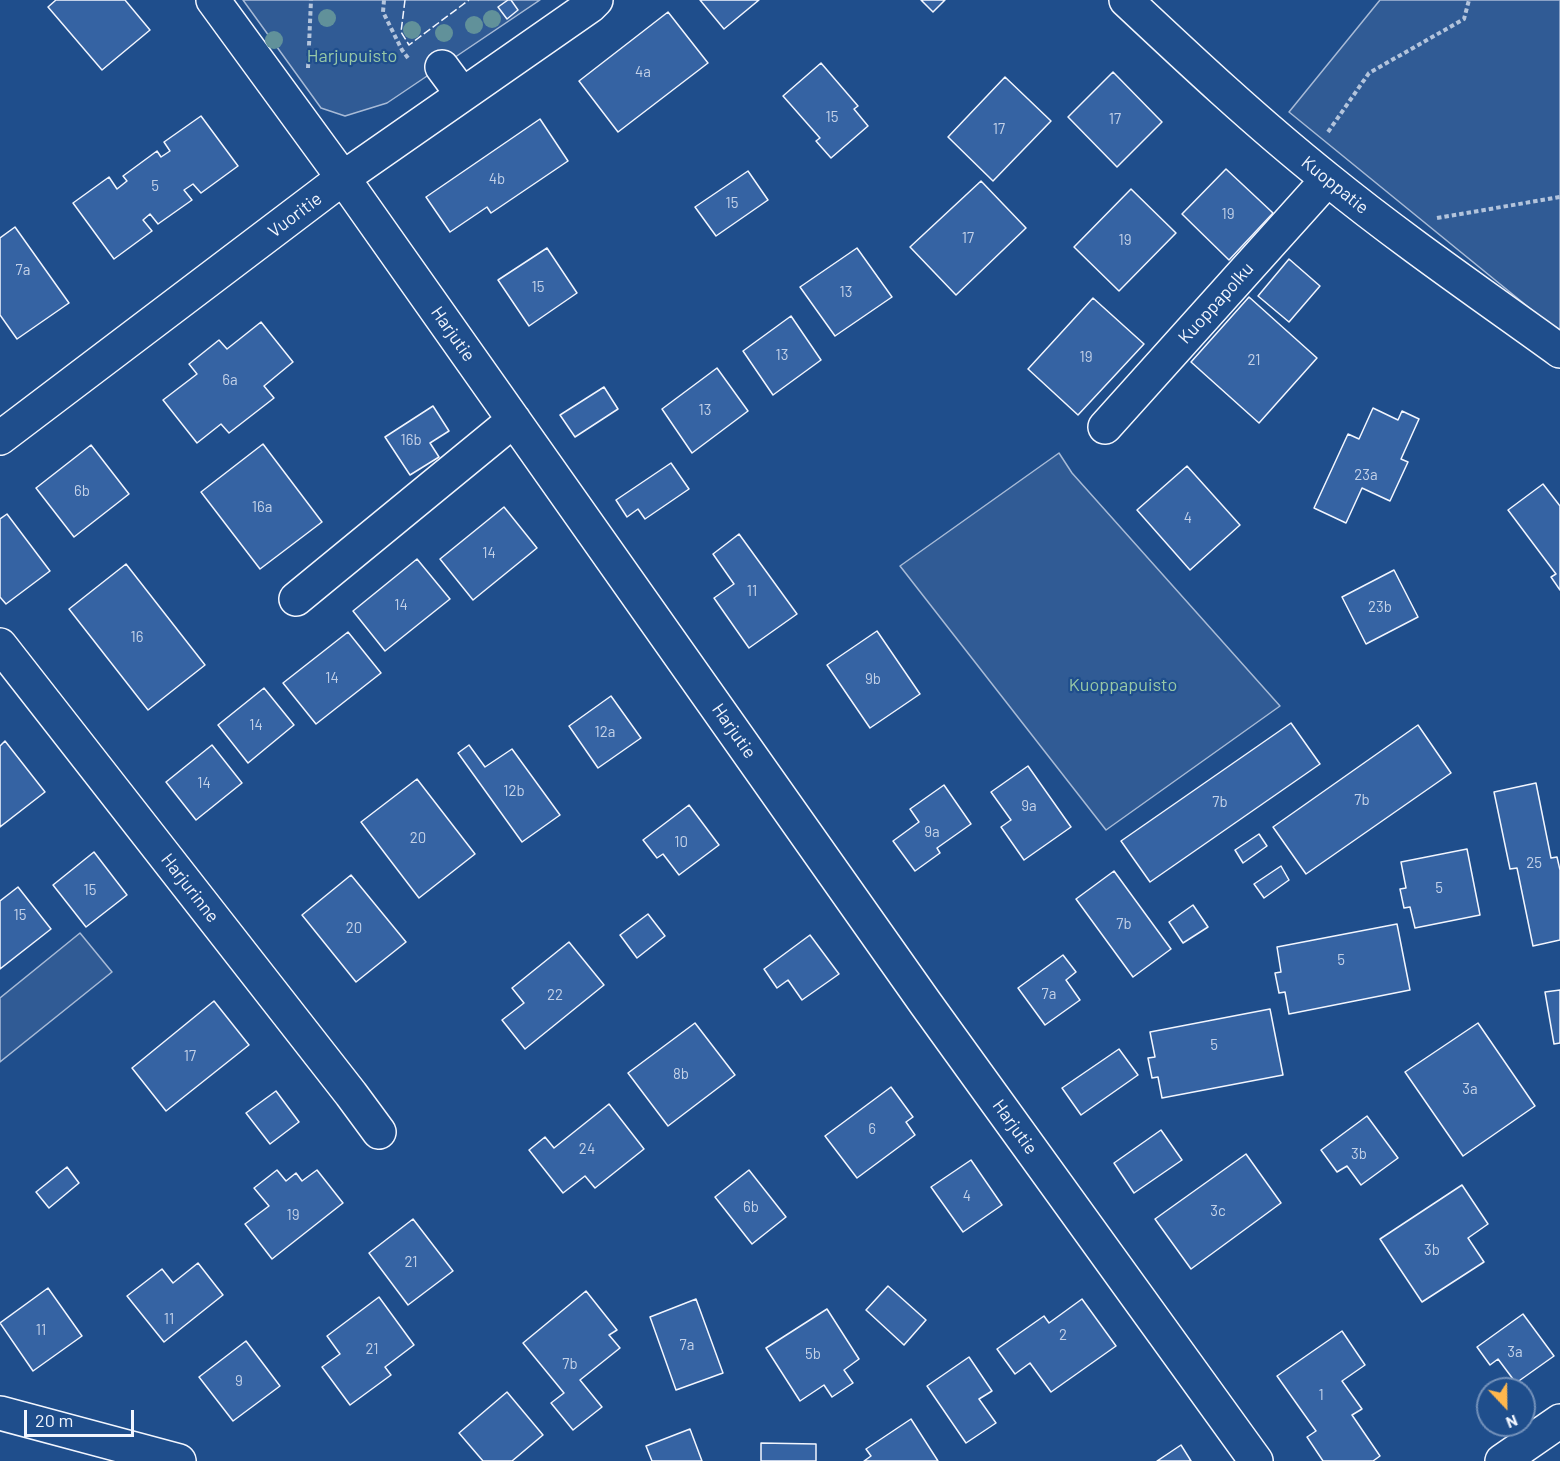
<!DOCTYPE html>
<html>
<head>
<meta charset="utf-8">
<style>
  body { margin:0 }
  #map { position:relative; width:1560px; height:1461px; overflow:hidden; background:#1f4e8c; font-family:Barlow,sans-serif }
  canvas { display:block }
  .north { position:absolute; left:1476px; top:1377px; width:60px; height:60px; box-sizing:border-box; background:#1f4e8c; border:2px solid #7391ba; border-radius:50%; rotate:158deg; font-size:16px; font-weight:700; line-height:24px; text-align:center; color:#f2f6ff }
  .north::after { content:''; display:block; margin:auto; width:21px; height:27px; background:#ffb74d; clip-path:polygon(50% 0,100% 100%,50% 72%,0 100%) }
  .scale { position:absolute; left:24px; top:1410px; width:110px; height:27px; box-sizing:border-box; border:3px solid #f2f6ff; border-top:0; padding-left:8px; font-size:18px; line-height:21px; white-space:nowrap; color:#f2f6ff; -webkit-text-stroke:4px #1f4e8c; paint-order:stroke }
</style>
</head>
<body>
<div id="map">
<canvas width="1560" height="1461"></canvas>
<div class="north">N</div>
<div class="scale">20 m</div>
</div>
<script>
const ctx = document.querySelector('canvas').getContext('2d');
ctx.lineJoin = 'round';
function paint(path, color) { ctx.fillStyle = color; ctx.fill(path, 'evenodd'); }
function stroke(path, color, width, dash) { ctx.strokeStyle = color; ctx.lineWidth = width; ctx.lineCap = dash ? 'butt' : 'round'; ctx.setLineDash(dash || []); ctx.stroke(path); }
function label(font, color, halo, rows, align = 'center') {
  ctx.font = font + ' Barlow,sans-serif'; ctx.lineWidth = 4.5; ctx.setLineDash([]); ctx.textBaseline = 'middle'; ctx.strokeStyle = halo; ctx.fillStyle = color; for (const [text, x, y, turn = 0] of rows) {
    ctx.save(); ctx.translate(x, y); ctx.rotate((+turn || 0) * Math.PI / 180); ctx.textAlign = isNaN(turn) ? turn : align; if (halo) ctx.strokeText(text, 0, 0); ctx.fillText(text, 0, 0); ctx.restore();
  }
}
const built = new Path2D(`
  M243,0H540L387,103L345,116L321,108Z
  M1380,0H1560V333L1289,112Z
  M1059,453L1072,473L1280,706L1106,830L900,566Z
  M80,933L112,972L0,1062V998Z`);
const building = new Path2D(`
  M56,0H125L150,30L102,70L48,7Z
  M508,0H511L518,10L507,19L498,7Z
  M700,0H759L724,29Z
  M921,0H945L933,12Z
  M668,12L708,63L618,132L579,81Z
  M821,63L858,106L854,109L868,126L831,158L816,141L820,138L783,96Z
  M1113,72L1162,122L1117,167L1068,117Z
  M1005,77L1051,121L993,181L948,137Z
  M201,116L238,166L201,193L193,184L184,190L192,200L158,224L150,214L143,220L152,231L114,259L73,203L109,177L117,189L127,181L123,176L157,151L161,157L170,151L164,142Z
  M540,119L568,161L491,213L487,207L450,232L426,197Z
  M1226,169L1273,213L1229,260L1182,214Z
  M748,171L768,200L716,236L695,207Z
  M981,181L1026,228L956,295L910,247Z
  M1131,189L1176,233L1119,291L1074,247Z
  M15,227L69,303L17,339L0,315V238Z
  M547,248L577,293L529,326L498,280Z
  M857,248L892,297L835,336L800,287Z
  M1289,259L1320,286L1289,322L1258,296Z
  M1249,297L1317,358L1259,423L1191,362Z
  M1093,298L1144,344L1078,415L1028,369Z
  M791,316L821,360L773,395L743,351Z
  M261,322L293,362L264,386L274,398L229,433L221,424L197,443L163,400L197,374L189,364L219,340L227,349Z
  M717,368L748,411L692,453L662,409Z
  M604,387L618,409L575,437L560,415Z
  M433,406L449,431L430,443L439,457L410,475L385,437Z
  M1373,408L1398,420L1402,411L1419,419L1401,459L1408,462L1390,501L1362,488L1346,523L1314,508L1348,434L1359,439Z
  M263,444L322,522L260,569L201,492Z
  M91,445L129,494L74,537L36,488Z
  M671,463L689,489L645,519L638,509L627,517L616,500Z
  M1187,466L1240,525L1190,570L1137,510Z
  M1543,484L1560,506V590L1551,577L1556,574L1508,510Z
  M504,507L537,548L473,600L440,559Z
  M7,514L50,571L6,604L0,597V519Z
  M739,534L797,614L749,648L714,598L734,584L713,554Z
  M417,559L450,599L385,651L353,611Z
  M126,564L205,665L148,710L69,609Z
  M1394,570L1418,617L1366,644L1342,597Z
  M877,631L920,694L870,728L827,665Z
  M348,632L381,673L316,724L283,683Z
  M264,688L294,725L248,763L218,725Z
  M611,696L641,738L598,768L569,726Z
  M1291,723L1320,764L1150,882L1121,841Z
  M1418,725L1451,773L1306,874L1273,827Z
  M5,741L45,792L0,827V746Z
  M212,745L242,783L196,820L166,782Z
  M469,745L485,767L512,749L560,815L522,842L458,753Z
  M1028,766L1071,827L1024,860L1001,827L1011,820L991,792Z
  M417,779L475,854L419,898L361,822Z
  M1536,783L1551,858L1557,857L1560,870V940L1533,946L1517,868L1510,869L1494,792Z
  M944,785L971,824L937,848L940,853L915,871L893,841L919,822L910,809Z
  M689,805L719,845L679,875L663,854L657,858L643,840Z
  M1259,834L1267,846L1243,863L1235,850Z
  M1467,849L1480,915L1415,928L1410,907L1404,908L1400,889L1406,888L1401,862Z
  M94,852L127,895L86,927L53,885Z
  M1281,866L1289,880L1264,898L1254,884Z
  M1114,871L1171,949L1133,977L1076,899Z
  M351,875L406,942L356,982L302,915Z
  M18,887L51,929L0,969V901Z
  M1193,905L1208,927L1183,943L1169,922Z
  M648,914L665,936L637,958L620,935Z
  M1397,924L1410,990L1289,1014L1285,992L1279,993L1275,973L1281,972L1277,947Z
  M810,935L839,974L802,1000L788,980L777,988L764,969Z
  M569,942L604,985L525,1049L502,1020L524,1003L512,988Z
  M1063,955L1076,972L1066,980L1080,1000L1045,1025L1018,988Z
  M1560,990V1043L1554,1044L1545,992Z
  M214,1001L249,1045L166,1111L132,1068Z
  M1270,1009L1283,1075L1162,1098L1158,1077L1152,1078L1148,1058L1155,1057L1150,1032Z
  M695,1023L735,1075L668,1126L628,1073Z
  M1478,1023L1535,1106L1463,1156L1405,1072Z
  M1119,1049L1138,1075L1081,1115L1062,1088Z
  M891,1087L913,1117L906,1122L915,1135L857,1178L825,1136Z
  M276,1091L299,1122L270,1144L246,1113Z
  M609,1104L644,1149L595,1188L585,1176L563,1193L529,1150L545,1137L554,1148Z
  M1367,1116L1398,1158L1361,1185L1347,1166L1337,1172L1321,1150Z
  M1161,1130L1182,1160L1134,1193L1114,1163Z
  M1246,1154L1281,1203L1191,1269L1155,1219Z
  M971,1160L1002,1205L963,1232L931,1187Z
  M67,1167L79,1183L49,1208L36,1192Z
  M277,1170L286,1181L296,1173L302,1181L317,1170L343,1203L272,1259L245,1224L269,1206L254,1188Z
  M749,1170L786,1217L752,1244L715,1197Z
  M1462,1185L1488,1224L1468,1238L1484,1262L1422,1302L1380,1239Z
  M413,1219L453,1271L408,1305L369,1253Z
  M198,1263L223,1295L164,1342L127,1296L162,1269L173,1283Z
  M888,1286L926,1320L904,1345L866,1310Z
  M48,1288L82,1336L33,1371L0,1323Z
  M586,1291L617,1330L609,1335L620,1348L580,1380L602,1407L573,1430L551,1403L564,1393L523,1343Z
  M379,1297L414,1345L385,1367L391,1375L350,1405L322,1367L340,1354L327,1336Z
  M696,1299L723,1373L676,1390L650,1317Z
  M1082,1299L1116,1346L1051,1392L1030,1363L1015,1374L997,1349L1044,1316L1049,1323Z
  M827,1309L859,1359L844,1370L853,1383L832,1397L824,1385L800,1401L766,1348Z
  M1523,1314L1554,1356L1516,1383L1498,1359L1490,1365L1477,1347Z
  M1342,1331L1365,1365L1342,1381L1362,1409L1352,1415L1380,1456L1373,1461H1323L1307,1437L1316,1431L1277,1376Z
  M246,1341L280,1386L233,1421L199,1377Z
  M969,1357L992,1391L979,1399L996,1423L966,1443L927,1386Z
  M507,1392L543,1435L512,1461H483L459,1433Z
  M911,1419L938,1461H864L871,1456L866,1449Z
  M690,1429L702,1461H652L646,1446Z
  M761,1443L816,1444V1461H761Z
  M1181,1445L1191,1461H1157Z`);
const path = new Path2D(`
  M384,0L383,12L402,50L408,58
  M308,68L311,0
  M1328,132L1369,73L1464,19L1469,0
  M1437,218L1560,197`);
const minor = new Path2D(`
  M213,0L343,178L926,1004L1256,1461
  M1126,0C1191,61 1256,122 1326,178C1401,239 1481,294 1560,351
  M442,67L462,94
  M1105,427L1327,180
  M0,438L343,178L590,6L596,0
  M296,599L514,420
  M0,645L351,1094L379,1132
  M0,1413L179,1461
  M1502,1461L1560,1421`);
const fence = new Path2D(`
  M405,0L401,32L409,45L469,0`);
const trees = [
  [327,18],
  [492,19],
  [474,25],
  [412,30],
  [444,33],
  [274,40]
];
const numberNames = [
  ["4a",643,72],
  ["15",832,117],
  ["17",1115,119],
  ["17",999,129],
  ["4b",497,179],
  ["5",155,186],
  ["15",732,203],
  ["19",1228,214],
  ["17",968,238],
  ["19",1125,240],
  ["7a",23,270],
  ["15",538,287],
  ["13",846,292],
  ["13",782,355],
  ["19",1086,357],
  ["21",1254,360],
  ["6a",230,380],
  ["13",705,410],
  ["16b",411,440],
  ["23a",1366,475],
  ["6b",82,491],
  ["16a",262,507],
  ["4",1188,518],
  ["14",489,553],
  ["11",752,591],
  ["14",401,605],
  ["23b",1380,607],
  ["16",137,637],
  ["14",332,678],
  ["9b",873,679],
  ["14",256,725],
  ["12a",605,732],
  ["14",204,783],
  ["12b",514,791],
  ["7b",1362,800],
  ["7b",1220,802],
  ["9a",1029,806],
  ["9a",932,832],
  ["20",418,838],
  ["10",681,842],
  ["25",1534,863],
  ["5",1439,888],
  ["15",90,890],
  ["15",20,915],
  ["7b",1124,924],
  ["20",354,928],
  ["5",1341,960],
  ["7a",1049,994],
  ["22",555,995],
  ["5",1214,1045],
  ["17",190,1056],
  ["8b",681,1074],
  ["3a",1470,1089],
  ["6",872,1129],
  ["24",587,1149],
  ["3b",1359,1154],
  ["4",967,1196],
  ["6b",751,1207],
  ["3c",1218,1211],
  ["19",293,1215],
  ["3b",1432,1250],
  ["21",411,1262],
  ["11",169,1319],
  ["11",41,1330],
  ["2",1063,1335],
  ["7a",687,1345],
  ["21",372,1349],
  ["3a",1515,1352],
  ["5b",813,1354],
  ["7b",570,1364],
  ["9",239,1381],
  ["1",1321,1395]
];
const parkNames = [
  ["Harjupuisto",352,56],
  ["Kuoppapuisto",1123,685]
];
const streetNames = [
  ["Kuoppatie",1335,185,39],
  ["Vuoritie",295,215,-37],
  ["Kuoppapolku",1216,303,-48],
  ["Harjutie",453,334,55],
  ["Harjutie",734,731,55],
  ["Harjurinne",190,888,52],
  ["Harjutie",1015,1127,54]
];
paint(built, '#305b95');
stroke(built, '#a8bbd7', 1.5);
paint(building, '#3563a3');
stroke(building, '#f2f6ff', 1.5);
stroke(minor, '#f2f6ff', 36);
stroke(path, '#b3c4dc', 4, [4.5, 3]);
stroke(minor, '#1f4e8c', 33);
stroke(fence, '#f2f6ff', 1.5, [8, 3]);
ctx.fillStyle = '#61919a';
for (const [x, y] of trees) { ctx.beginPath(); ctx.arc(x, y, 9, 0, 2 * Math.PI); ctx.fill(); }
label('15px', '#c3d1e8', null, numberNames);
label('18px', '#97c8a6', '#1f4e8c', parkNames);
label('18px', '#f2f6ff', '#1f4e8c', streetNames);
</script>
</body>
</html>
